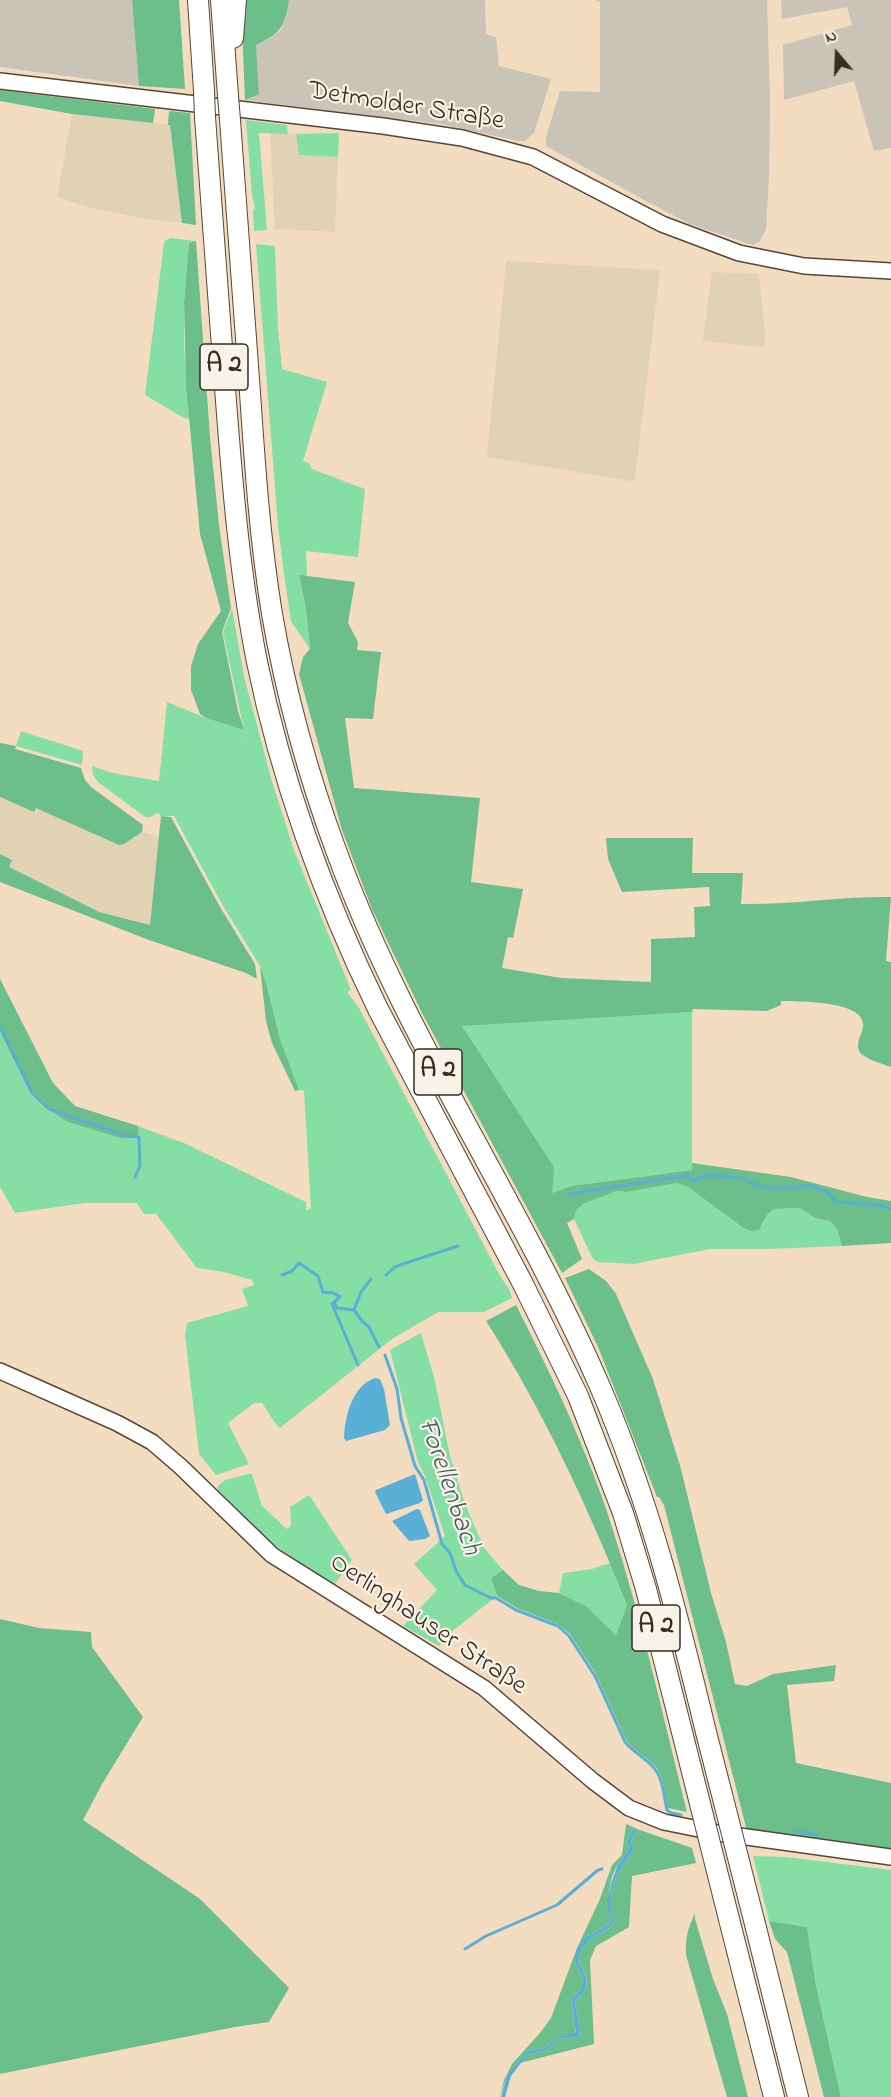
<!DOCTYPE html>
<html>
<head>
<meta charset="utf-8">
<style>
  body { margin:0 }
  #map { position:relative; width:891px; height:2097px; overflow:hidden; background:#f4dcc0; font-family:"Indie Flower",sans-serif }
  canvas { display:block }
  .north { position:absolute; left:807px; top:24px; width:60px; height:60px; -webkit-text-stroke:4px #f7f3e8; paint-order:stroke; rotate:341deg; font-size:16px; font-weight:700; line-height:24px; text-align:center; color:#3b2a1e }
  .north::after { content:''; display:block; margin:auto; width:21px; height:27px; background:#3b2a1e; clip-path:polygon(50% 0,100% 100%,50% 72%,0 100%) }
</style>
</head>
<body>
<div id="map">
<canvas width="891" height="2097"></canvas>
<div class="north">N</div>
</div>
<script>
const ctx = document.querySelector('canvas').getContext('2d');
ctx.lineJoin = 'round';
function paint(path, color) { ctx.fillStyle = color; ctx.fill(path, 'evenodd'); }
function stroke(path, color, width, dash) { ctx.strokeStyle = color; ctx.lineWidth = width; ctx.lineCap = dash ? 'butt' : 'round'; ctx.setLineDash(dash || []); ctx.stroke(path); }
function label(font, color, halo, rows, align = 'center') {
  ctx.font = font + ' "Indie Flower",sans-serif'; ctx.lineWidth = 4.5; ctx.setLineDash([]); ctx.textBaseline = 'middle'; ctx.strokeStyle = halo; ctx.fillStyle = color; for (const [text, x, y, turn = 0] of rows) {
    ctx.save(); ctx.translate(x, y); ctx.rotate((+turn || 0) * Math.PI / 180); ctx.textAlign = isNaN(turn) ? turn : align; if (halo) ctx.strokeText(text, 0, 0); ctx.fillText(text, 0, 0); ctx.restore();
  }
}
const built = new Path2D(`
  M72,114L170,125L182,223L145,219L92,208L57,197Z
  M270,133L296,134L299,155L338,157L335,232L275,229Z
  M506,261L660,270L635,479L630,481L487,457Z
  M712,272L759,274L765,335L764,347L703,341Z
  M0,797L34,812L36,808L124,844L142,832L160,837L150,925L99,912L9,867L12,860L0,854Z`);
const industrial = new Path2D(`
  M0,0H132L139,86L0,67Z
  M289,0H485L486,34L496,37L499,66L551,79L534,133L525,141H518L441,124L245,100L259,93L256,45L270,38L281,30L286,18Z
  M595,0H767L770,101L769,178L766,229L760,241L754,245L749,244L690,224L644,200L546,146V137L560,91L600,92V2Z
  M781,0H891V148L874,151L854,81L784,100L783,45L852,25L847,7L782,19Z`);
const green = new Path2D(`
  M246,120L287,125L288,134L259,133L267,230L254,231L253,211L255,207L252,196Z
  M339,133L338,157L299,155L296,134Z
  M171,238L196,241L189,244L184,302V347L190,419L184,418L145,395L164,243L166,240Z
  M256,244L275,246L278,327L282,369L327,382L303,461L309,463L312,469L365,489L358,557L306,551L307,577L299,576L306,609L310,649L291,621L284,574L278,526Z
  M232,609L244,676L271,778L294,850L351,990L347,992L359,1008L499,1274L510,1291L512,1298L484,1312H438L392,1339L280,1428L275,1423L262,1403H254L228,1423L249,1464L216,1475L199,1454L185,1335L187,1323L248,1306L242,1289L254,1285L252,1280L224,1272L197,1268L156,1214H144L137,1203H85L15,1213L0,1187V1031L30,1088L57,1115L138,1137V1126L184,1143L306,1202V1211L311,1208L304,1091L299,1090L280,1039L266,983L260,966L223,906L174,816H161L158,813L150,817H145L98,782L93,775L92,766L113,773L159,781L167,702L206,718L244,730L254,777L223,632Z
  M21,731L83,751L82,765L16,746Z
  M692,1012V1170L571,1186L552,1193L462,1025Z
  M677,1183L688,1187L742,1227L763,1225L768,1214L774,1209L800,1208L815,1218L830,1221L837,1229L842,1246L769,1249H710L633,1264L598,1262L593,1259L574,1219L576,1211L583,1204L617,1191L627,1192Z
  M421,1333L435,1381L450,1456L465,1504L484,1548L503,1570L491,1578L497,1596L451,1632L439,1646L403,1626L437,1590L414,1564L445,1536L425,1476L418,1462L390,1350Z
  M248,1474H252L262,1506L287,1529L291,1525L290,1507L309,1495L352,1560L334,1585L271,1543L218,1490V1486L225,1480Z
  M610,1563L627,1605L616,1635L586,1606L559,1593L563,1573L592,1569Z
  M753,1856L786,1857L891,1870V2097H841L816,1986L807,1927L769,1921Z`);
const forest = new Path2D(`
  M132,0H179L185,89L139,86Z
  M241,0H289C285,27 281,33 256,45L259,94L245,100Z
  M0,90L155,109L153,123L72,114L0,101Z
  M169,111L190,113L196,225L182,223L170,125H168Z
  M196,241L210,437L219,525L231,608L222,632L238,711L244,730L206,718L200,714L191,690V666L198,644L221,611L200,534L186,385L184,302L189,243Z
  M299,575L355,582L348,623L358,642L357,650L381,652L373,719L345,718L354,788L480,798L471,882L523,889L513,938L508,937L502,968L561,978L651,982V939L695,937L694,907L710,906L709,887L622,892L608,859L606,838H693L692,873H743L741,904C791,905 841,896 891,897L886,961L891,962V1067L871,1060L861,1054C853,1042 864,1035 863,1023C860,1000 798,1002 781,1001V1005L767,1011L693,1009L692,1012L462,1026L554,1167L552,1193L571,1186L692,1170V1163L791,1177L867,1197L891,1201V1243L842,1246L837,1229L830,1221L815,1218L800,1208L774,1209L768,1214L759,1230L751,1231L742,1227L688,1187L677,1183L627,1192L617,1191L583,1204L576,1211L574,1219L567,1223L582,1259L562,1273L423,1015L372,909L342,830L299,674L303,657L310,649L306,609Z
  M0,743L16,746L15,749L81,768L85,780L91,787L143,825L142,832L124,844L119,845L36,808L34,812L0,797Z
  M161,816L171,817L220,907L255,964L257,979L246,973L149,940L0,882V854L12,860L9,867L99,912L150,925Z
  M260,966L266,983L280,1039L299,1090L295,1091L272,1043L266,1021Z
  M0,979L53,1083L75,1106L138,1126V1137L121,1138L68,1122L57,1115L32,1091L18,1068L0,1031Z
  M589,1269L606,1281L616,1294L653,1379L681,1469L711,1593L726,1642L735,1684L747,1686L773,1674L836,1665L834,1681L787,1685L796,1763L891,1783V1852L747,1831L664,1505L659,1497H657L598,1347L565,1278Z
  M516,1305C548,1368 579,1433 603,1500C638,1602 661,1708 687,1812L668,1808C665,1795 664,1776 655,1766C646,1756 634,1751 626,1740L596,1674L570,1634L558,1624L517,1608L497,1596L491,1578L503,1570L519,1585L539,1591L559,1593L586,1606L616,1635L627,1605C588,1507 543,1410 486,1321Z
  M0,1619L39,1628L91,1632L92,1647L143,1717L102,1784L83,1820L200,1899L289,1988L269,2022L235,2027L0,2074Z
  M626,1824L633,1827L627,1842L630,1848C626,1854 622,1858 618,1864C608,1880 607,1901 612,1919L609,1924L586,1937L574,1961C584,1978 588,1985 571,1999L576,2034L557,2037L545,2048L527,2051L507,2075L500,2097L504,2080L512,2064L540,2033L551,2018L577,1948L600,1899L612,1865L622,1855Z
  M637,1829L692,1848L696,1863L632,1876L629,1927L596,1946L590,1960L594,2044L520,2063L527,2055L546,2051L559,2039L579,2037L580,2029L575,2001C592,1986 588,1978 578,1961C582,1944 589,1939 604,1931C604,1931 611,1927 612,1926C617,1920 611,1911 611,1904C611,1879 622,1868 634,1849L631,1842Z
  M695,1913V1919L713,1979L727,2014L748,2097H727L686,1955C685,1938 688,1928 695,1913Z
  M769,1921L807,1927L816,1986L841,2097H824L787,1952L775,1939Z`);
const water = new Path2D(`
  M375,1378L380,1379L384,1389L390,1425L385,1430L346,1441L344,1438C345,1416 352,1386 375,1378Z
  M415,1474L423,1500L420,1503L386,1514L375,1492L376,1490Z
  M417,1509L420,1510L430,1536L425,1539L409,1541L392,1521Z
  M633,1827L637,1829L631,1842L634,1849C622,1868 611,1879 611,1904C611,1911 617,1920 612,1926C611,1927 604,1931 604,1931C589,1939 582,1944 578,1961C588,1979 592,1986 575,2001L580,2029L579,2037L559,2039L546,2051L527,2055L511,2076L505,2097H501L507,2075L527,2051L545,2048L557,2037L576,2033L571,1999C588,1985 584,1978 574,1961L577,1948L586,1937L609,1924L612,1919L607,1905L611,1884L618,1864L630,1848L627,1842Z`);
const stream = new Path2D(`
  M0,1027L32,1093L49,1109L126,1136L139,1137L140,1166L135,1177
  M569,1194L688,1175L693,1181L706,1176L711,1175L743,1178L751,1183L766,1188H796L808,1185L827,1192L836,1202L878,1205L891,1209
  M282,1275L292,1271L299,1263L318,1276L323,1292L334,1293L340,1297L334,1302L337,1308L354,1310L362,1321L369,1327L379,1347
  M386,1275L395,1267L403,1264L458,1246
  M334,1302L332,1304L358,1365
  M354,1310L361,1292L371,1279
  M385,1355L397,1389L401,1418L415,1466L424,1480L442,1544L450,1553L456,1571L465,1585L491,1598H496L516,1610L558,1626L569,1636L595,1676L625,1742C634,1753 646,1758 654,1768C663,1778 664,1797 667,1810L671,1813L681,1815
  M795,1831L818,1835
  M465,1949L486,1936L557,1905L598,1870L602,1869`);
const secondary = new Path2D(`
  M0,81L383,126L462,138L533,157L662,224L739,253L804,266L891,271
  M0,1371L117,1423L152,1442L180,1466L272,1555L484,1688L593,1781L629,1808L664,1822L718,1833L891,1857`);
const highway = new Path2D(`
  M198,0L204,91
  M221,0L228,96
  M233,38L236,0
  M205,117C212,208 219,298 225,388C232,480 239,571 257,662C282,783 324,898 378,1009L523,1284L578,1396L623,1513L646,1589L681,1728
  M230,120C236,211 243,302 250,393C255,467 260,541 272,614C286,695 308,775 337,853C406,1041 522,1206 601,1389C649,1500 678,1616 706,1732
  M729,1919L774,2097
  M755,1924L798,2097`);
const highwayBridge = new Path2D(`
  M204,91L205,117
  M228,96L230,120
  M681,1728L729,1919
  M706,1732L755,1924`);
const shields = [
  [224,367,48],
  [438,1072,48],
  [656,1628,48]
];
const shieldNames = [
  ["A 2",224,367],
  ["A 2",438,1072],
  ["A 2",656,1628]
];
const streetNames = [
  ["Detmolder Straße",406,108,9],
  ["Oerlinghauser Straße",427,1626,34]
];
const waterNames = [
  ["Forellenbach",447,1487,71]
];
paint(built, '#e1d2b4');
paint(industrial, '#c9c3b8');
paint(green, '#85dfa4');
paint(forest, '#6cbe8a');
paint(water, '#5aafd6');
stroke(stream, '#5aafd6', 3);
stroke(secondary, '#574536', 18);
stroke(highway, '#574536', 22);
stroke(secondary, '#fff', 15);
stroke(highway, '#fff', 20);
stroke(highwayBridge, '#574536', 22, []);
stroke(highwayBridge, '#fff', 20);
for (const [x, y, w] of shields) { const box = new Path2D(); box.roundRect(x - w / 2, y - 23, w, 46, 4.5); ctx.fillStyle = '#f7f3e8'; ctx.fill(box); stroke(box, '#3b2a1e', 1.5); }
label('bold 26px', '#3b2a1e', null, shieldNames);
label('27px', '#3b2a1e', '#f7f3e8', streetNames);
label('italic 28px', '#46595e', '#f7f3e8', waterNames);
</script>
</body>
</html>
